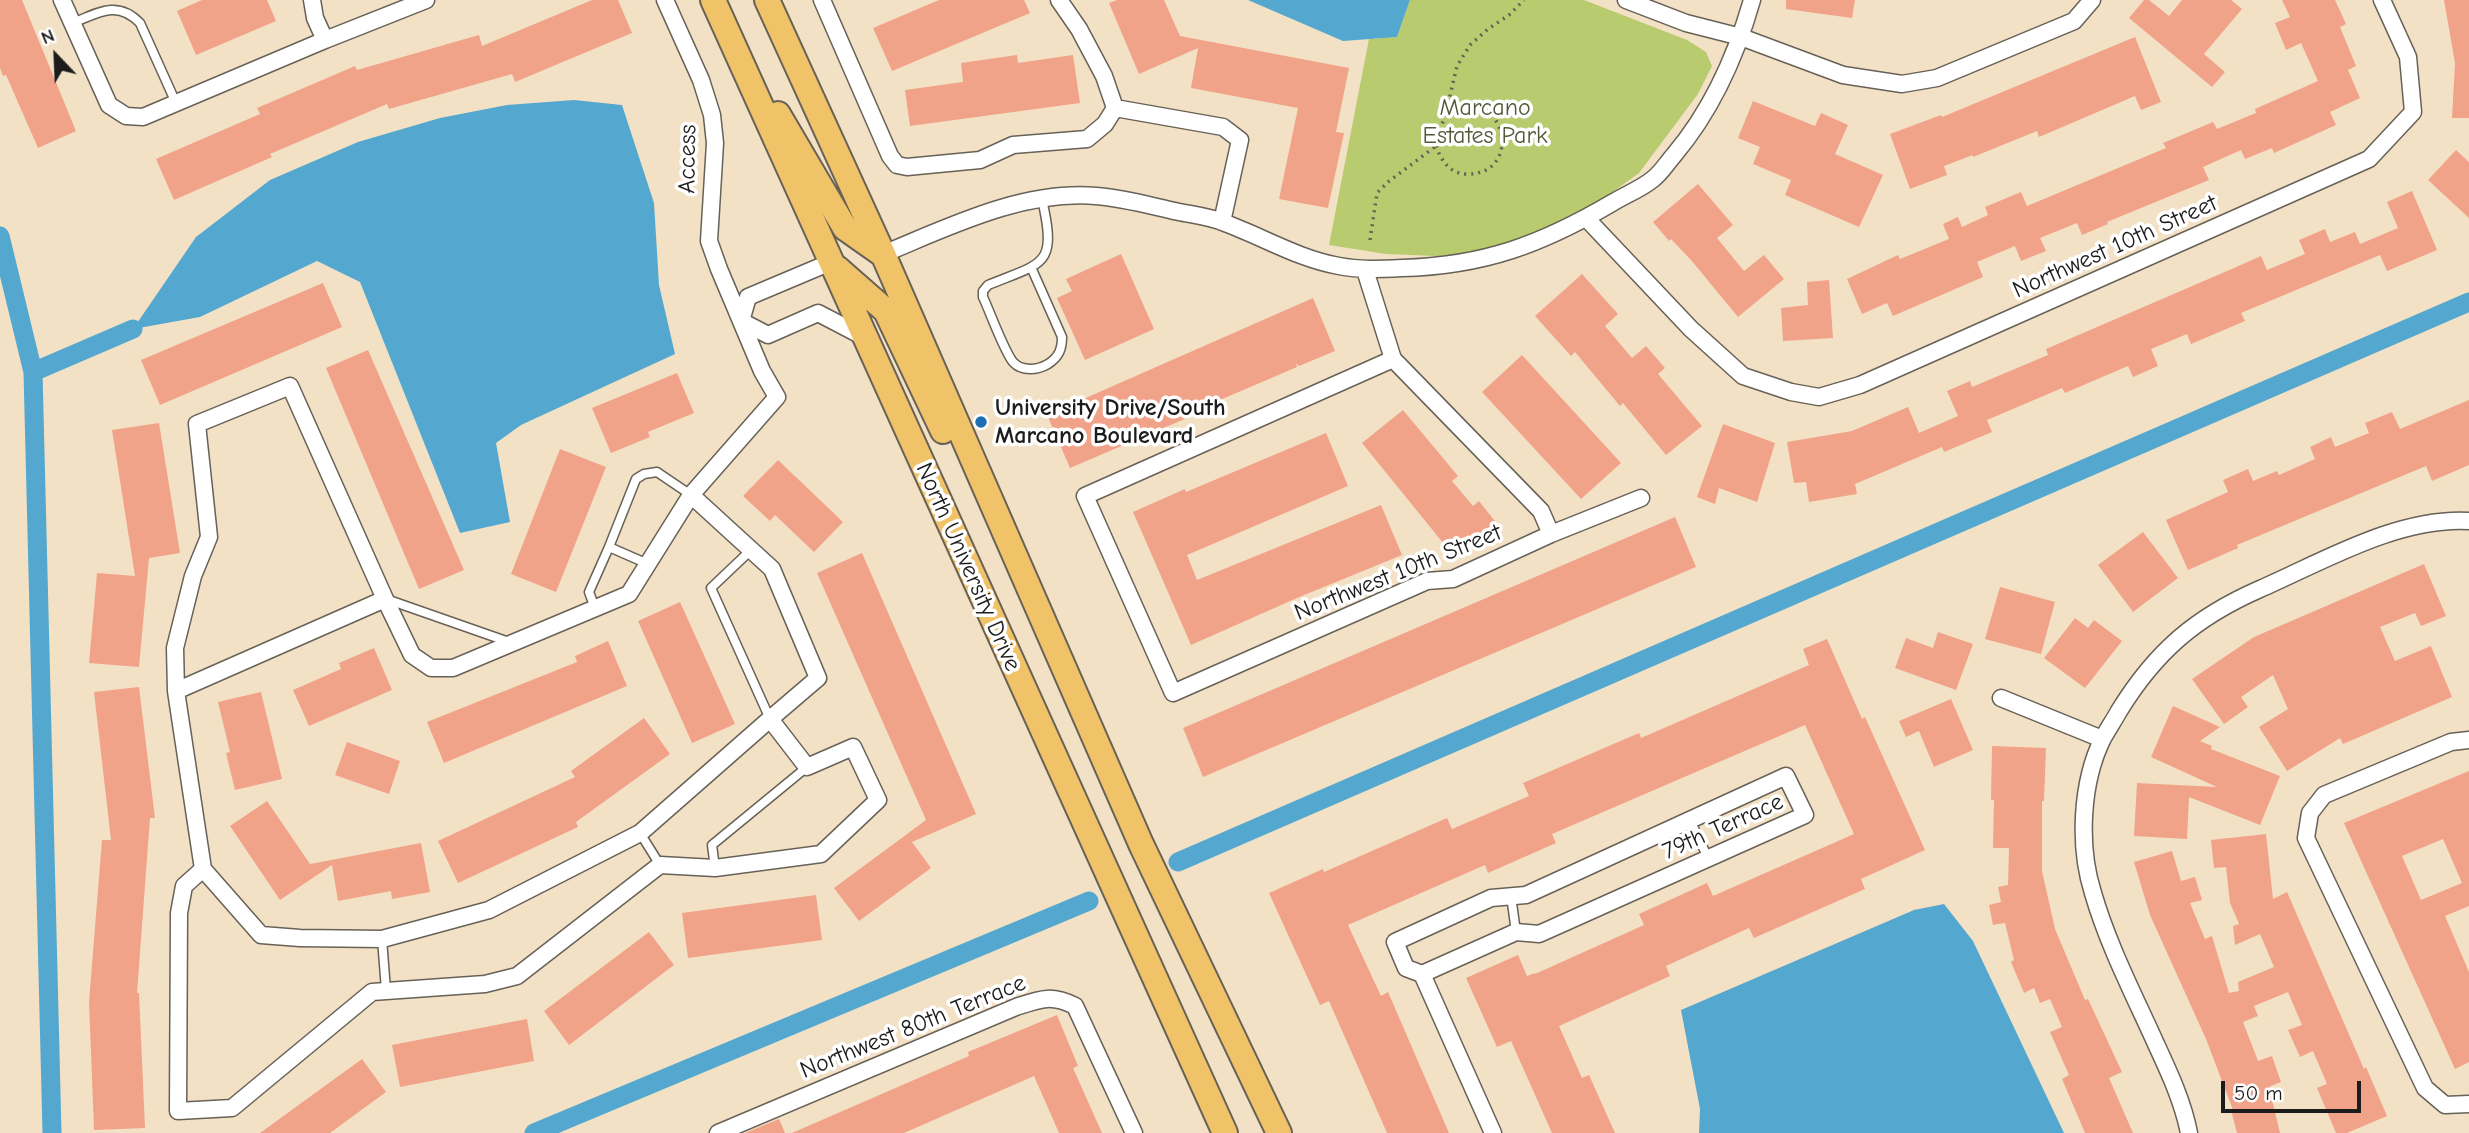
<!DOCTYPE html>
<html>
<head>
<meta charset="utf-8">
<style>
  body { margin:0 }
  #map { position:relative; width:2469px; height:1133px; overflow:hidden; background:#f3e1c5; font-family:"Comic Neue",sans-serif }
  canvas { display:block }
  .north { position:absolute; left:21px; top:21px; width:70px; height:70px; -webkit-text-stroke:5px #fff; paint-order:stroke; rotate:337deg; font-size:19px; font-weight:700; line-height:28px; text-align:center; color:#1c1c1c }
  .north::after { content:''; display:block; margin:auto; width:24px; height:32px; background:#1c1c1c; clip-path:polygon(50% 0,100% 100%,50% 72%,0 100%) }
  .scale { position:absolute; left:2221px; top:1081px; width:140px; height:32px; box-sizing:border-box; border:4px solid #1c1c1c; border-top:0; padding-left:9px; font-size:21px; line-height:24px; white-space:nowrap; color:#1c1c1c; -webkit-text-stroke:5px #fff; paint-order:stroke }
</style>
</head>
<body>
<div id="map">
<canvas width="2469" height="1133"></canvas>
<div class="north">N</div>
<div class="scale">50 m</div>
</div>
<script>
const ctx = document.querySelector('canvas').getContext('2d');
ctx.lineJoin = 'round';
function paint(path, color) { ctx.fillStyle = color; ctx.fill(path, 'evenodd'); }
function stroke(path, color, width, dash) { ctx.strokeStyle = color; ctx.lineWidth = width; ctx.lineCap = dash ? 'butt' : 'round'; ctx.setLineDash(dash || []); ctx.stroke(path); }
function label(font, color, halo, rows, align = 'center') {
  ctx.font = font + ' "Comic Neue",sans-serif'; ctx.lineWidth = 7; ctx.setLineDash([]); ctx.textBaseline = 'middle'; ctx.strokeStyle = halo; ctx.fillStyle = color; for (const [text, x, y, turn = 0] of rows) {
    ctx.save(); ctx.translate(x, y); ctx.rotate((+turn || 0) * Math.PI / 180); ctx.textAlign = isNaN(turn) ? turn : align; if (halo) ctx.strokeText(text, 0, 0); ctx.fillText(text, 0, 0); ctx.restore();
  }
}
const green = new Path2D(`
  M1410,0H1584L1687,40L1706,52L1712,66L1698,94L1639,173L1568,224L1460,257L1386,254L1329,245L1369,39L1397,37Z`);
const water = new Path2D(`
  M1248,0H1410L1397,37L1343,41Z
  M574,100L622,105L654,203L659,285L675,354L521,425L496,443L510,522L460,533L360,282L317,261L200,317L133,329L196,237L270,180L358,142L440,118L507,105Z
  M1944,904L1973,941L2064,1133H1699L1700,1109L1681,1010L1914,910Z`);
const canal = new Path2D(`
  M0,236L33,372L52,1133
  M33,372L133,329
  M1178,862L2469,302
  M534,1133L1089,901`);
const building = new Path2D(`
  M0,0H22L76,131L38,148L6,75L3,76L0,68Z
  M202,0H267L276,21L196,55L177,11Z
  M592,0H618L632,33L515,82L512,74L389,109L387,104L270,154L272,157L174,200L156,159L260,114L257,108L355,66L357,70L479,35L482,46Z
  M939,0H1024L1030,13L892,71L873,28Z
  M1117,0H1164L1180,36L1349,68L1336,132L1344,133L1328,208L1279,199L1298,108L1191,88L1198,48L1139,74L1109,3Z
  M1786,0H1855L1852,18L1786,9Z
  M2144,0H2149L2169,16L2182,0H2231L2242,9L2204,54L2225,72L2212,87L2129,18Z
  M2282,0H2335L2346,24L2340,27L2356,66L2348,70L2360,98L2330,112L2336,125L2274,153L2272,148L2245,159L2241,150L2203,167L2209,180L2107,222L2108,224L2082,235L2077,223L2040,238L2046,251L2021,261L2015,246L1977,262L1983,277L1893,316L1887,303L1862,314L1847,279L1898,255L1900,259L1949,239L1943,224L1958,217L1962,227L1988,215L1985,207L2021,192L2027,206L2166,148L2163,143L2213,122L2217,129L2256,113L2255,109L2318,81L2301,43L2286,50L2275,23L2290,17Z
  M2444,0H2469V118H2452L2455,63Z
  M2135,37L2161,102L2141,110L2135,96L2039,137L2037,131L1973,157V155L1944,166L1947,175L1910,189L1890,134L1941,115L1942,117Z
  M1017,55L1018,63L1073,55L1080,103L910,126L905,90L963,82L961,63Z
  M1753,101L1815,126L1821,113L1848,125L1835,154L1883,175L1859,227L1785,195L1791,180L1753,164L1760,147L1738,138Z
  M2456,150L2469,162V218L2428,180Z
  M1698,184L1733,225L1717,238L1744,271L1764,255L1784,279L1738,317L1691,260L1671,239L1669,241L1653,222Z
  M2412,191L2437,250L2387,271L2380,255L2241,313L2245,321L2191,344L2187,334L2151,349L2158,366L2133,377L2128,366L2065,393L2062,388L1987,420L1992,432L1944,452L1942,447L1855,484L1857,494L1809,502L1806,482L1794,483L1787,442L1852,431L1908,407L1919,433L1958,416L1947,391L1970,381L1972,387L2048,355L2046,349L2234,268L2261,256L2267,270L2305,254L2299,240L2325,229L2330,242L2355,232L2360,244L2398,228L2387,202Z
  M1121,254L1154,329L1085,360L1057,298L1072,291L1066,279Z
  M1582,274L1618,314L1605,326L1632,358L1646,346L1665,368L1658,374L1702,426L1666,455L1623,403L1620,406L1575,352L1571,356L1535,316Z
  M1829,280L1833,338L1783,341L1781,308L1808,305L1807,282Z
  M323,283L342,327L160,405L141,360Z
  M1313,298L1335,351L1299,366L1296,363L1297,367L1185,415L1187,418L1070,468L1047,415Z
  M368,350L464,570L419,589L326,368Z
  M1522,355L1621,463L1581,499L1482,392Z
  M677,373L694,413L648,432L650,437L611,453L592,408Z
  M2469,400V465L2432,481L2426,466L2237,545L2238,548L2188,570L2166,520L2228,492L2223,480L2248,469L2253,481L2277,471L2279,475L2315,459L2310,447L2331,437L2335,447L2369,433L2365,423L2392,412L2400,429Z
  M1403,410L1458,476L1452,481L1473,506L1479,501L1498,525L1456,559L1362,443Z
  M159,423L180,553L149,558L139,667L89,663L97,573L135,576L112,430Z
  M1723,424L1775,443L1757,502L1719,488L1715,504L1697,497Z
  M1326,433L1348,486L1187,555L1197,580L1381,505L1402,555L1297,598L1191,645L1133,512L1185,489L1186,492Z
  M560,449L606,467L556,592L511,574Z
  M778,460L843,522L814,552L775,515L770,521L743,496Z
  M1675,517L1696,567L1203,777L1183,728Z
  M2143,532L2178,578L2133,612L2098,565Z
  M862,553L976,814L912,842L931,868L859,921L834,888L926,820L817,573Z
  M2424,564L2446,616L2421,626L2415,613L2380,627L2395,661L2431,646L2452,697L2343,744L2340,738L2287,771L2259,727L2288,709L2273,675L2241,697L2248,707L2224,724L2192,679L2254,637Z
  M2000,587L2055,602L2041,654L1985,639Z
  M680,602L735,724L692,743L638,621Z
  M2075,618L2088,628L2094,620L2122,641L2085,688L2044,658Z
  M1938,632L1973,644L1956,690L1895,668L1906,638L1933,648Z
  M1827,639L1862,719L1865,717L1925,850L1861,879L1865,889L1754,938L1749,928L1666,966L1670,976L1559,1026L1582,1078L1589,1075L1615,1133H1552L1511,1041L1497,1047L1466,978L1518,955L1527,976L1535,973V974L1644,925L1639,914L1707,883L1713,896L1854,834L1805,725L1552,834L1556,843L1488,873L1485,865L1348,925L1381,996L1388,992L1449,1133H1387L1329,1001L1320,1005L1269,893L1323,869L1324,872L1447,818L1452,829L1529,796L1523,783L1639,733L1641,738L1809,665L1803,649Z
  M608,641L627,686L444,763L427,722L577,662L575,656Z
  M374,648L392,690L309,726L293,690L341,669L339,663Z
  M139,687L155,818H150L137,993H139L145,1128L94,1130L89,1002L102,840H111L94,692Z
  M261,692L282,779L235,790L226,753L230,752L218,702Z
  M1951,699L1973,750L1934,767L1919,731L1906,737L1899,721Z
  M2173,706L2220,727L2200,741L2212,746L2211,749L2280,776L2260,825L2189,797L2187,839L2134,836L2137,783L2217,787L2151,757Z
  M644,718L670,754L576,822L578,827L458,883L438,841L575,777L571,771Z
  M347,742L400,761L389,794L335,775Z
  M1992,746L2046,748L2044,801H2042V871L2055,929L2085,1000L2088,999L2122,1072L2109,1078L2133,1133H2085L2062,1079L2069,1075L2050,1032L2062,1027L2050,999L2040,1003L2034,988L2024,993L2011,962L2014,960L2005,923L1993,925L1989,905L2001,902L1998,887L2008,885L2009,848H1993L1994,800H1991Z
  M2469,771V906L2445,916L2469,972V1062L2455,1069L2344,823ZM2443,839L2462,883L2421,900L2402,856Z
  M267,801L310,864L421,843L430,892L392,899L391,891L338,901L332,865L280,900L230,826Z
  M2266,834L2273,899L2287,892L2364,1069L2366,1067L2387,1116L2347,1133H2336L2317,1088L2327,1084L2313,1051L2300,1057L2288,1030L2302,1025L2288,992L2254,1006L2258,1016L2243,1022L2258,1061L2272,1056L2281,1082L2269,1087L2280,1133H2237L2231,1110H2233L2206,1039L2150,915L2134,862L2172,851L2181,881L2195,877L2202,900L2190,903L2205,939L2212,936L2229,993L2239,991L2238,982L2274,967L2260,934L2235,945L2233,926L2239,924L2230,903L2226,867L2214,868L2211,840Z
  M816,895L822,940L688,958L682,913Z
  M649,932L674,965L569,1045L544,1011Z
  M1057,1015L1078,1066L1073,1068L1102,1133H1059L1034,1076L904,1133H792L969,1056L968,1052Z
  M527,1019L534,1061L400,1087L392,1045Z
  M362,1059L386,1092L330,1133H260Z
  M779,1119L785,1133H745Z`);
const path = new Path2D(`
  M1436,146C1441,160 1449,173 1465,174C1527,177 1505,77 1445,117
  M1370,240L1377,193L1388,182L1436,146V138L1445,117L1457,66L1470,45L1488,29L1509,15L1524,0`);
const service = new Path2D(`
  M73,23C99,12 118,0 140,23L176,103
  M1031,267L1062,337C1062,349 1059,357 1048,364C1038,370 1022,372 1013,362C1004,351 990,312 983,297V291L988,285C1045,262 1057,266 1042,199
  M609,547L636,479L644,474L657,472L691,495
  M751,550L711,588L770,719
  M386,599L509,642
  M595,608L589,592L609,547L648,564
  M1690,820L1708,858
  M640,833L660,865
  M715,868L712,845L807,767
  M1511,896L1516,932
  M382,939L386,990`);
const minor = new Path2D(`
  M62,0L109,105L126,116L143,117L325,40L426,0
  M312,0L315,18L325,40
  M822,0L890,156L897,165L907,167L980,160L1013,145L1087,139L1105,124L1115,108
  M1059,0L1079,29L1104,76L1115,108
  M1626,0L1686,23L1741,37L1843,75L1902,84L1937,78L2074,21L2092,0
  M1115,108L1223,127L1240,140L1222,222
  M1586,218L1691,329L1743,376L1791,392L1819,397L1860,385L2369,159L2413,112L2408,57L2382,0
  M883,254C949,227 1022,190 1096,196C1124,198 1151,206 1179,212C1194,215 1211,217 1225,223C1263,237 1299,259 1339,266C1360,270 1381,269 1402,268C1484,266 1542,244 1612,203C1625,195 1641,189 1653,179C1661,173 1667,163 1674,155C1712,110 1736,56 1752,0
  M831,262L748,297L741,321L768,335L818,313L864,337
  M1365,270L1393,359L1541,511L1551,534
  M1393,359L1085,496L1173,693L1427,581L1453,579L1551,534L1641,498
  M385,599L290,386L197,424L209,537L193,576L175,648L176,691L203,869L184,886L179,913L178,1111L232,1108L372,992L485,984L517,976L660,865L715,868L821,854L878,800L853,747L807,767L770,719L818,678L772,569L691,495
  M176,691L385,599L412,655L431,668H453L629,594L691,495L777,397L762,371L719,269L709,241L715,143L712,115L701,80L665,0
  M2001,698L2102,739
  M2469,740L2451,742L2324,795L2310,813L2306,838L2425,1088L2445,1105L2469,1104
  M1786,776L1805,815L1539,934L1516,932L1422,974L1406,968L1395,942L1491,898L1526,895Z
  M203,869L261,935L300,938L382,939L489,910L640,833L770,719
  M1422,974L1493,1133
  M718,1133L1016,1007C1040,999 1051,994 1075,1006L1134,1133
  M2189,1133C2183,1102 2169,1072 2156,1044C2134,995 2108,945 2093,893C2078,846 2081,782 2103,738C2108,729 2114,720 2119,711C2156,651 2196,617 2260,589C2324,561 2398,517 2469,521`);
const primary = new Path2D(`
  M713,0L1225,1133
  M767,0L883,254L1141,844L1279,1133
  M778,114L845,228L882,254
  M837,268L886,311L943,431`);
const markers = [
  [981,422,7,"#1f6fb2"]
];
const parkNames = [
  ["Marcano",1485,108],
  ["Estates Park",1485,136]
];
const streetNames = [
  ["Access",688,159,-89],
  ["Northwest 10th Street",2115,247,-24],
  ["North University Drive",968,567,66],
  ["Northwest 10th Street",1398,573,-22],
  ["79th Terrace",1723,827,-24],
  ["Northwest 80th Terrace",913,1027,-22]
];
const poiNames = [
  ["University Drive/South",995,408],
  ["Marcano Boulevard",995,436]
];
paint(green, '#b8cb6f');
paint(water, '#54a8cf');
stroke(canal, '#54a8cf', 19);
paint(building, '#f1a389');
stroke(service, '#676157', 11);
stroke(minor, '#676157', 19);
stroke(primary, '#676157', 28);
stroke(path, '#676157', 3.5, [2, 5]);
stroke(service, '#fff', 8);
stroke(minor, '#fff', 16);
stroke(primary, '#f1c369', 24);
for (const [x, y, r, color] of markers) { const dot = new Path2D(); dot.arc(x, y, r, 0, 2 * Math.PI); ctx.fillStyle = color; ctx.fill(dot); stroke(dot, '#fff', 2.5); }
label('24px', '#535939', '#fff', parkNames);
label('24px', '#1c1c1c', '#fff', streetNames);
label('bold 24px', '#1c1c1c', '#fff', poiNames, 'left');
</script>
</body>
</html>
